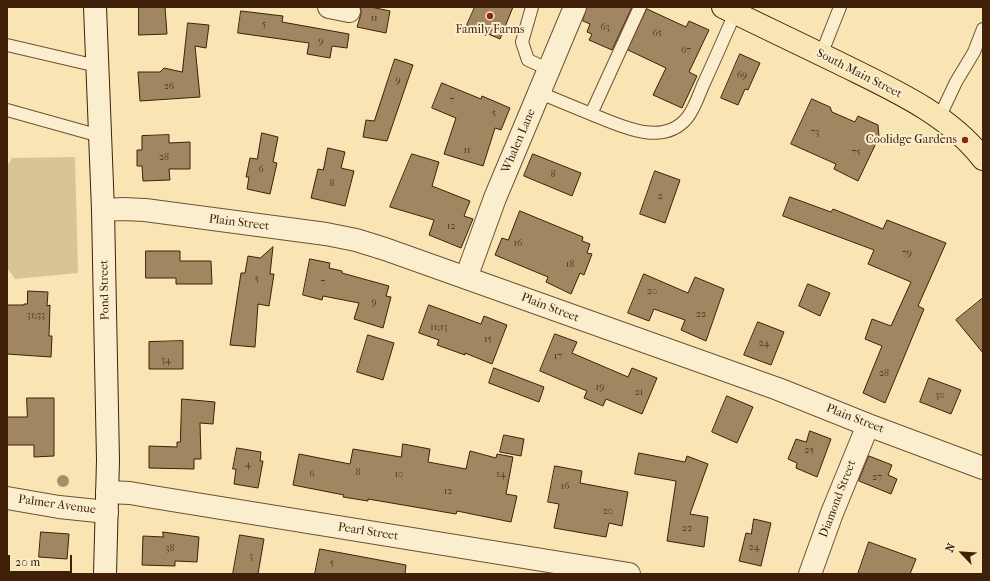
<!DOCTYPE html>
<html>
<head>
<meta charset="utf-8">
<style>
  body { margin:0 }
  #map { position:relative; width:990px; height:581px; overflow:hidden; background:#f8e5b3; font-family:"IM FELL French Canon",serif }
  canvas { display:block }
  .frame { position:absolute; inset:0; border:8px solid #402009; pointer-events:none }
  .north { position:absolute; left:942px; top:533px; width:40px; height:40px; -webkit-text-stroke:3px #faeece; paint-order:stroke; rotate:295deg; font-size:11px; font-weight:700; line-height:16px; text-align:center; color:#402009 }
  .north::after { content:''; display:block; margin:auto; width:14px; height:18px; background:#402009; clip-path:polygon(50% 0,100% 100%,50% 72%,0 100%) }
  .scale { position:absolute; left:8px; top:555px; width:64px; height:18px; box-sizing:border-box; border:2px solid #402009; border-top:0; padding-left:5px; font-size:12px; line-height:14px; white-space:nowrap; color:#402009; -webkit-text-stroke:3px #faeece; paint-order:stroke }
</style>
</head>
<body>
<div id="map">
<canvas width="990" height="581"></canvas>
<div class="frame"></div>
<div class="north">N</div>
<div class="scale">20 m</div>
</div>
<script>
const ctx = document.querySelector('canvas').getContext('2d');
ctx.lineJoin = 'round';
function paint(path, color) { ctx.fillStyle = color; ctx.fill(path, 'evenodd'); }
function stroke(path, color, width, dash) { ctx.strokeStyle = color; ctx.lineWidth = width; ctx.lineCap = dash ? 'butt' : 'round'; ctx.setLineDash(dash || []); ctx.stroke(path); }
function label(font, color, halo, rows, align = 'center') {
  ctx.font = font + ' "IM FELL French Canon",serif'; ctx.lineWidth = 4; ctx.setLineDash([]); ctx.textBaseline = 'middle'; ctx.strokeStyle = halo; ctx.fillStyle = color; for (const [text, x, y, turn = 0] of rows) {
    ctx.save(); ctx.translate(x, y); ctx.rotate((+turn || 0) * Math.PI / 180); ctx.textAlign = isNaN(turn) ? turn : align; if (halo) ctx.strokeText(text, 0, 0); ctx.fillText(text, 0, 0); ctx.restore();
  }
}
const green = new Path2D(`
  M75,157L78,273L15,279L7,268V167L12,158Z`);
const building = new Path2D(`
  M139,7H165L167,34L139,35Z
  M361,7H371L390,11L386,33L357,27L361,14Z
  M475,7H513L500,39L467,25Z
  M587,7H632L612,50L589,40L592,34L587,32L590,24L583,21Z
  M647,9L686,27L689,21L709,30L689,72L697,76L682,108L653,95L666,68L628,50Z
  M241,11L283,16L282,22L349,34L347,48L332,46L330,58L307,54L309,43L238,33Z
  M188,23L209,25L206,48L195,46L200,97L140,101L138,72H160L164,68L182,72Z
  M740,54L760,63L748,90L745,89L738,105L721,98Z
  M395,59L413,65L387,141L363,137L366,120L374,121Z
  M442,83L481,99L482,96L510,108L501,130L495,128L483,166L444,154L456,118L432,108Z
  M812,99L830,107L832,112L855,122L858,116L878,125L879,137L858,181L834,169L836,164L791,144Z
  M262,133L278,137L273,162L277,163L270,194L247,189L249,177H246L250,158L257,159Z
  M169,135V143L190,142V169H169L170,180L143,181L142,166H137V150H142V136Z
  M328,148L345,152L341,168L354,171L345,206L311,198L318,169L323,170Z
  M412,154L439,162L432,186L470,201L464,216L473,219L461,248L429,235L434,220L390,207Z
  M533,154L581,173L572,196L524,176Z
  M655,171L680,180L665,223L640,214Z
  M790,197L831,212L833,209L883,229L887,220L946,243L918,306L924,309L885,403L863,393L882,346L865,339L872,319L891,326L911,282L868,264L874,250L783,216Z
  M520,211L583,237L582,241L590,244L587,253L592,254L584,275L580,273L571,294L546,282L548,277L495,255L502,238L508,240Z
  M273,247L270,274H274L269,306L258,304L255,347L230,345L241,273H245L248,256L260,258Z
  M146,251H180V261H211L212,284H176V278H146Z
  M310,259L330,263L329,268L342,271V273L389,286L386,296L391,297L383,328L354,319L359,303L323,296L322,300L303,295Z
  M644,274L688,293L695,277L724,289L706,341L681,330L685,320L654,309L649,321L628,313Z
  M808,284L830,293L820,316L799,306Z
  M28,291L48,292L47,306L50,305L49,336H52L51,357L7,354V305H24V304H27Z
  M983,298V353L956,320Z
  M429,305L481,324L484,316L507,325L492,364L465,353V355L437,345L439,340L419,333Z
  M758,322L784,332L771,365L744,355Z
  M555,334L577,342L572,353L628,377L632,368L657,378L642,414L606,399L603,406L584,398L587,391L540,371Z
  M368,335L394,343L383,380L357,372Z
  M183,341V369H149V342Z
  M494,368L544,387L539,402L489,383Z
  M929,378L961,390L951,414L920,402Z
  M727,396L753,407L737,443L712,432Z
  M27,398H54V456L34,457V445H7V417H27Z
  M182,399L215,402L213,424L200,423L201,459H194V469L149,468V446L177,447V442H180Z
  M810,431L831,439L817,477L796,468L797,463L788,459L796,439L806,442Z
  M504,435L524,439L521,456L500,452Z
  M403,444L430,449L428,462L466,469L470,451L496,458L497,454L513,457L506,494L517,496L511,522L457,511L456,514L368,499V501L343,497L344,495L293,485L299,454L350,464L353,449L401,457Z
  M237,448L261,452L260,461H263L258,488L234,484L236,469H233Z
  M639,453L685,462L687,456L708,464L690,514L708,517L704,547L667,541L676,481L635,474Z
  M869,456L892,465L888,475L897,479L891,494L859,481Z
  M555,466L582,471L580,483L628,492L622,526L609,523L606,537L554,528L559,504L548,502Z
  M754,519L771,523L761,566L739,561L746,533L751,534Z
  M41,532L69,534L67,559L39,557Z
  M163,532L199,537L197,562L175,561V566L142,565L143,536L163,537Z
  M240,535L264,539L258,574H233Z
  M869,542L916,559L910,574H858Z
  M320,549L406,565L405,574H315Z`);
const lane = new Path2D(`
  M532,7L522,42L528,60L550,70
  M7,45L97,66
  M821,55L840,7
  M540,93C557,100 574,107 591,114C619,125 662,148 687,118C695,108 699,94 704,83C715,59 725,36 735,13
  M7,110L100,136
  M591,114L640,7
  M939,118L956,82L974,52L983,29`);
const street = new Path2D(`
  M329,7L349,11
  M103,210L123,209L145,210L326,234L356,240L385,249L778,389L868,425L983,468
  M466,278L495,198L575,7
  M107,492L130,493L153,497L629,574
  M7,498L59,507L107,512
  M810,574L832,513L868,425`);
const secondary = new Path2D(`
  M95,7L103,210L108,460L105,574`);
const primary = new Path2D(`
  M723,7C762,26 800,44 839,63C889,88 948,113 983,159`);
const trees = [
  [63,481]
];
const markers = [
  [490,16,4,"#8f2418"],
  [965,140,4,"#8f2418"]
];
const numberNames = [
  ["11",374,19],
  ["5",264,25],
  ["63",605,28],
  ["65",657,34],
  ["9",321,42],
  ["67",686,51],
  ["69",742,76],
  ["9",398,81],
  ["26",169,87],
  ["7",452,101],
  ["5",494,114],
  ["73",815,133],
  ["11",467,151],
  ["75",856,153],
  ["28",164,158],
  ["6",261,170],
  ["8",553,175],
  ["8",332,184],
  ["2",660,197],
  ["12",451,227],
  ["16",518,244],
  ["79",907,254],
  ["18",570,265],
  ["5",257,280],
  ["7",323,283],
  ["20",652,292],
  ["9",374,303],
  ["22",701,315],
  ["31;33",36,316],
  ["11;13",439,328],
  ["15",488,340],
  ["24",764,344],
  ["17",558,357],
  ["34",166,361],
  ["28",884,374],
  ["19",600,388],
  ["21",639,393],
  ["30",940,396],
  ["25",809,451],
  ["4",248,465],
  ["8",358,473],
  ["6",312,475],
  ["10",399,475],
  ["14",501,475],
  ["27",877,478],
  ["16",565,487],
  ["12",448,492],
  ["20",608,512],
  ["22",687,529],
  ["24",754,548],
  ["38",170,549],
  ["3",251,557],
  ["5",332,564]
];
const poiNames = [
  ["Family Farms",490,30],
  ["Coolidge Gardens",957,140,"right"]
];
const streetNames = [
  ["South Main Street",859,74,27],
  ["Whalen Lane",519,141,-67],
  ["Plain Street",239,223,7],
  ["Pond Street",105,290,-91],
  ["Plain Street",550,308,21],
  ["Plain Street",855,419,21],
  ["Diamond Street",838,499,-69],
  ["Palmer Avenue",57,505,8],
  ["Pearl Street",368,532,9]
];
paint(green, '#d9c496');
paint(building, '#a08661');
stroke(building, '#402009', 1);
stroke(lane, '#6e5134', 14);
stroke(street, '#6e5134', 24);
stroke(secondary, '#402009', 24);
stroke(primary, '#402009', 24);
stroke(lane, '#faeece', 12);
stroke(street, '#faeece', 22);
stroke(secondary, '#faeece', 22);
stroke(primary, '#f8e5b3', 22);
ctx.fillStyle = '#a88f69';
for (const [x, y] of trees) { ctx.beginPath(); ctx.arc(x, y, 6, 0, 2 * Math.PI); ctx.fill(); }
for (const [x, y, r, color] of markers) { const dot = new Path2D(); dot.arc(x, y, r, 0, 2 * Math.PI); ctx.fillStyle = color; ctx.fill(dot); stroke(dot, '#faeece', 1.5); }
label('10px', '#583a1f', null, numberNames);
label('12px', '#402009', '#faeece', poiNames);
label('12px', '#402009', '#faeece', streetNames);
</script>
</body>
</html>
